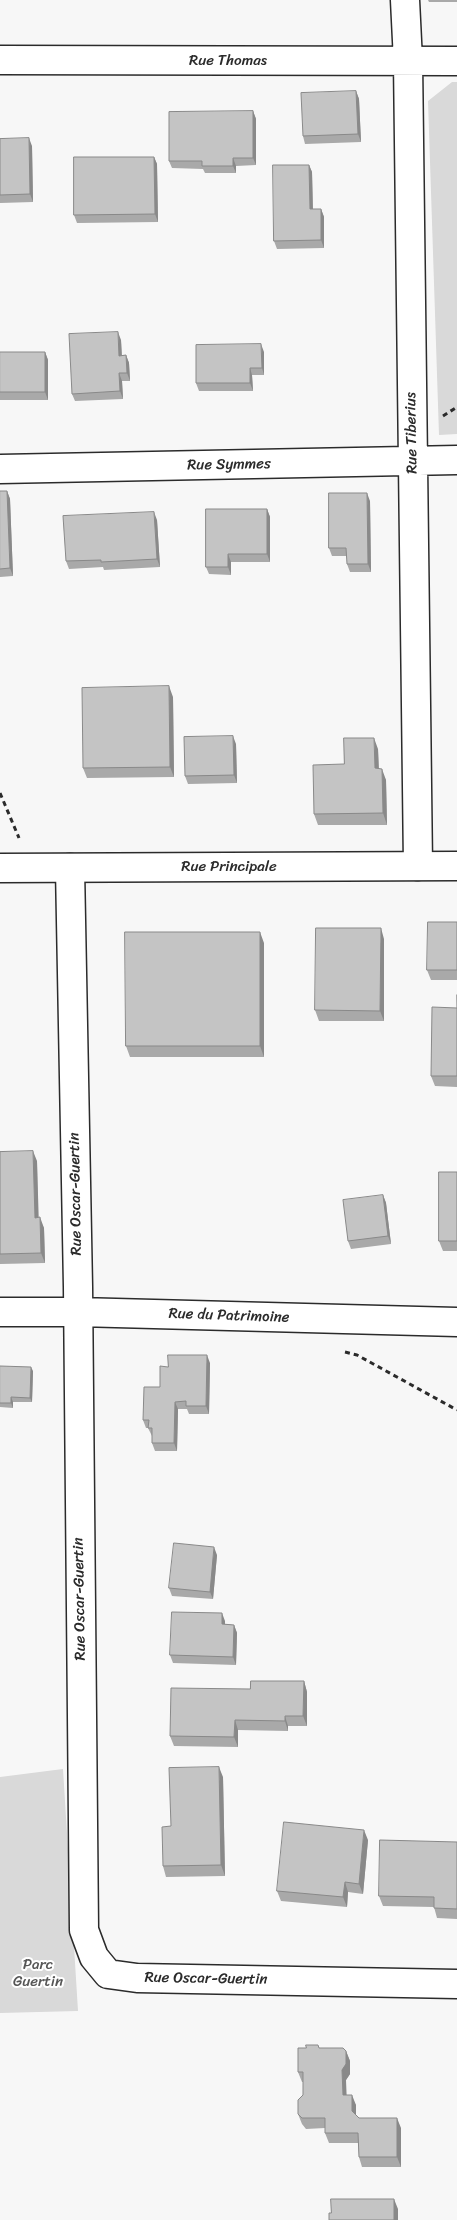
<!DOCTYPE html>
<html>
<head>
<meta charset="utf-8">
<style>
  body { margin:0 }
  canvas { display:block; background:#f7f7f7 }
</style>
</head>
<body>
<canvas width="457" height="2220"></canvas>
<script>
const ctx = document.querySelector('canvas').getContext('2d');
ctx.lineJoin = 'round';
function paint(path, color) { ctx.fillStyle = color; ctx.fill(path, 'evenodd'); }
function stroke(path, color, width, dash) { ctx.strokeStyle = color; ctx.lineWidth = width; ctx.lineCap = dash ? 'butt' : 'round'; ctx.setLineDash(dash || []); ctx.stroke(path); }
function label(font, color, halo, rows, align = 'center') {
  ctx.font = font + ' Sriracha,sans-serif'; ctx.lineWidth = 4; ctx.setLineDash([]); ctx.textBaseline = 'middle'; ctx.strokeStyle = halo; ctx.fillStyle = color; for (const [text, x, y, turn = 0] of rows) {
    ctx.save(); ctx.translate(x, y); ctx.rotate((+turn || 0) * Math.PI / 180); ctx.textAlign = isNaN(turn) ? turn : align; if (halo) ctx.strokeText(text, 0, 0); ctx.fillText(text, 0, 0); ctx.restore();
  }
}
const green = new Path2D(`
  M452,82H457V434L439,435L428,101Z
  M63,1769L78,2011L0,2013V1777Z`);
const path = new Path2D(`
  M443,416L457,407
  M0,793L19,838
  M345,1352L357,1355L457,1410`);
const minor = new Path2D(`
  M405,0L408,61L418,866
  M0,60L457,61
  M0,469L457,460
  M70,868L78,1287L84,1930L94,1957L108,1974L137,1978L457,1984
  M0,1312H78L457,1322`);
const tertiary = new Path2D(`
  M0,868L457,866`);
const wall = new Path2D(`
  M428,0H457V2H429Z
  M356,91L359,99L361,142L305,144L303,136Z
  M253,111L256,119V165L236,166V173H205L203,169L172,168L169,161Z
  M0,139L32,146L33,202L0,203Z
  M154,157L157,164L158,222L77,223L74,215Z
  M309,165L312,172L313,209H321L324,217V248L277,249L274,241Z
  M121,340L122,355H126L129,363L130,381H122L123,399L75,401L72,394Z
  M0,352H45L48,360V400H0Z
  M264,352V375H252L253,391H199L196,383Z
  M0,491H7L10,499L13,576L0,577Z
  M370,501L371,572H350L347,564V556H332L329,548Z
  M267,509L270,517V562H231V575L209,574L206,567Z
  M157,520L160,567L104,570L103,567L69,569L66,561Z
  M173,697L174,777L87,778L83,768Z
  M236,744L237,783L188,784L185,776Z
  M378,749L379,768L386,780L387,825H318L314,814L344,764Z
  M457,922V980H431L427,970Z
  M384,939V1021H319L315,1010Z
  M264,943V1057H130L126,1046Z
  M457,995V1087L435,1086L431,1076L457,1008Z
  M0,1152L37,1161L38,1217L44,1228L45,1263L0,1264Z
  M457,1172V1251H443L439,1241Z
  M383,1195L386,1203L391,1244L351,1249L348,1241Z
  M210,1363L209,1414H189L187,1409H178L177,1451H155L152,1443V1436L148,1428H146L143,1420L160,1387L168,1367Z
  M0,1366L33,1371L32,1402H13V1408L0,1407Z
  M217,1555L213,1599L172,1596L169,1588Z
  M225,1621V1624L234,1625L237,1633L236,1665L173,1663L170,1655Z
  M304,1681L307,1692V1726H288V1731L238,1730V1747L174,1746L170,1736L250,1689Z
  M223,1777L225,1876L166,1877L163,1866L171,1826Z
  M368,1840L363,1894L348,1892L347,1907L281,1901L277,1891Z
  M457,1842V1919L437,1918L434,1907L383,1906L379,1896Z
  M320,2048L346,2051L350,2061V2074L346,2080V2095L356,2105V2115L359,2118L401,2128V2167H362L359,2157L358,2143H329L325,2133V2128L306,2129L302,2124L298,2114L303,2095V2082H302L298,2072Z`);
const shadedWall = new Path2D(`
  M356,91L359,99L361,142L358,134Z
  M253,111L256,119V165L253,158Z
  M29,138L32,146L33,202L30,194Z
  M154,157L157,164L158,222L155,214Z
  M233,158L236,166V173L233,166Z
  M309,165L312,172L313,217L310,209Z
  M321,209L324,217V248L321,240Z
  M118,332L121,340L122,364L119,356Z
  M261,344L264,352V375L262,368Z
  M45,352L48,360V400L45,392Z
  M126,355L129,363L130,381L127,373Z
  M250,368L252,375L253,391L250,383Z
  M119,373L122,381L123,399L120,391Z
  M7,491L10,499L13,576L10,568Z
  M367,493L370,501L371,572L368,564Z
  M267,509L270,517V562L267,554Z
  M154,512L157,520L160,567L157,559Z
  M228,554L231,562V575L228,567Z
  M169,686L173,697L174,777L170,767Z
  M233,736L236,744L237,783L234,775Z
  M374,738L378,749L379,780L375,768Z
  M382,769L386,780L387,825L383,813Z
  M381,928L384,939V1021L380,1011Z
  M260,932L264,943V1057L260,1046Z
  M33,1151L37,1161L39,1228L35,1218Z
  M383,1195L386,1203L391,1244L388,1236Z
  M40,1217L44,1228L45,1263L41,1253Z
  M207,1355L210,1363L209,1414L206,1406Z
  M31,1367L33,1371L32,1402L30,1398Z
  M11,1397L13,1402V1408L11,1403Z
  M175,1402L178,1409L177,1451L174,1443Z
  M214,1547L217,1555L213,1599L210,1592Z
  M222,1613L225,1621V1632L222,1624Z
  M234,1625L237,1633L236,1665L233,1657Z
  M304,1681L307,1692V1726L303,1716Z
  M285,1716L288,1726V1731L285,1721Z
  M235,1720L238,1730V1747L234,1737Z
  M219,1767L223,1777L225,1876L221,1865Z
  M364,1830L368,1840L363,1894L359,1884Z
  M345,1882L348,1892L347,1907L343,1897Z
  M346,2051L350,2061V2074L346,2080L347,2105L343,2095L342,2070Z
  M352,2095L356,2105V2121L352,2111Z
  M397,2118L401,2128V2167L397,2157Z
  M394,2199L398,2209V2220H394Z`);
const building = new Path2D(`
  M356,91L358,134L303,136L301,93Z
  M253,111V158H233V166H202V161H169V112Z
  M29,138L30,194L0,195V139Z
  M74,157H154L155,214L74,215Z
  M273,165H309L310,209H321V240L274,241Z
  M118,332L119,356L126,355L127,373H119L120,391L72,394L69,334Z
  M261,344L262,368H250V383H196V345Z
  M0,352H45V392H0Z
  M0,491H7L10,568L0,569Z
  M329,493H367L368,564H347L346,548H329Z
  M206,509H267V554H228V567H206Z
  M154,512L157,559L101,562V560L66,561L63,516Z
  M169,686L170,767L83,768L82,688Z
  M233,736L234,775L185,776L184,737Z
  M344,738H374L375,768L382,769L383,813L314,814L313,765L344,764Z
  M428,922H457V970H427Z
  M316,928H381L380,1011L315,1010Z
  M125,932H260V1046H126Z
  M457,995V1076H431L432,1007L457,1008Z
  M33,1151L35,1218L40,1217L41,1253L0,1254V1152Z
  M439,1172H457V1241H439Z
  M383,1195L388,1236L348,1241L343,1200Z
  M168,1355H207L206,1406H186V1401L175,1402L174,1443H152V1428H148L149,1420H143L144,1387H160V1366L168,1367Z
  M0,1366L31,1367L30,1398L11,1397V1403H0Z
  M174,1543L214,1547L210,1592L169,1588Z
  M172,1612L222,1613V1624L234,1625L233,1657L170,1655Z
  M251,1681H304L303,1716H285V1721L235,1720L234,1737L170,1736L171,1688L250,1689Z
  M219,1767L221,1865L163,1866L162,1827L171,1826L169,1768Z
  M284,1822L364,1830L359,1884L345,1882L343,1897L277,1891Z
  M380,1840L457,1842V1909L434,1908V1897L379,1896Z
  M306,2045H318L319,2048H343L346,2051V2064L342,2070L343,2095H352V2111L359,2118H397V2157H359L358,2133H325V2118H302L298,2114V2100L303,2095V2072H298V2048H306Z
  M331,2199H394V2220H329V2213H331Z`);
const streetNames = [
  ["Rue Thomas",228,61],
  ["Rue Tiberius",412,433,-91],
  ["Rue Symmes",229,465,-1],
  ["Rue Principale",229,867],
  ["Rue Oscar-Guertin",76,1194,-91],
  ["Rue du Patrimoine",229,1316,2],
  ["Rue Oscar-Guertin",80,1599,-91],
  ["Rue Oscar-Guertin",206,1979,1]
];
const parkNames = [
  ["Parc",38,1965],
  ["Guertin",38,1982]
];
paint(green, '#d9d9d9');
stroke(minor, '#2b2b2b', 31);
stroke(tertiary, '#2b2b2b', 31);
stroke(path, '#2b2b2b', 3, [5, 4]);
stroke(minor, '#fff', 28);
stroke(tertiary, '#fff', 28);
paint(wall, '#a9a9a9');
paint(shadedWall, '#898989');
paint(building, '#c4c4c4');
stroke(building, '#898989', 1);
label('15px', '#2b2b2b', '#fff', streetNames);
label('15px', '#565656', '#fff', parkNames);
</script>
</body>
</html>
